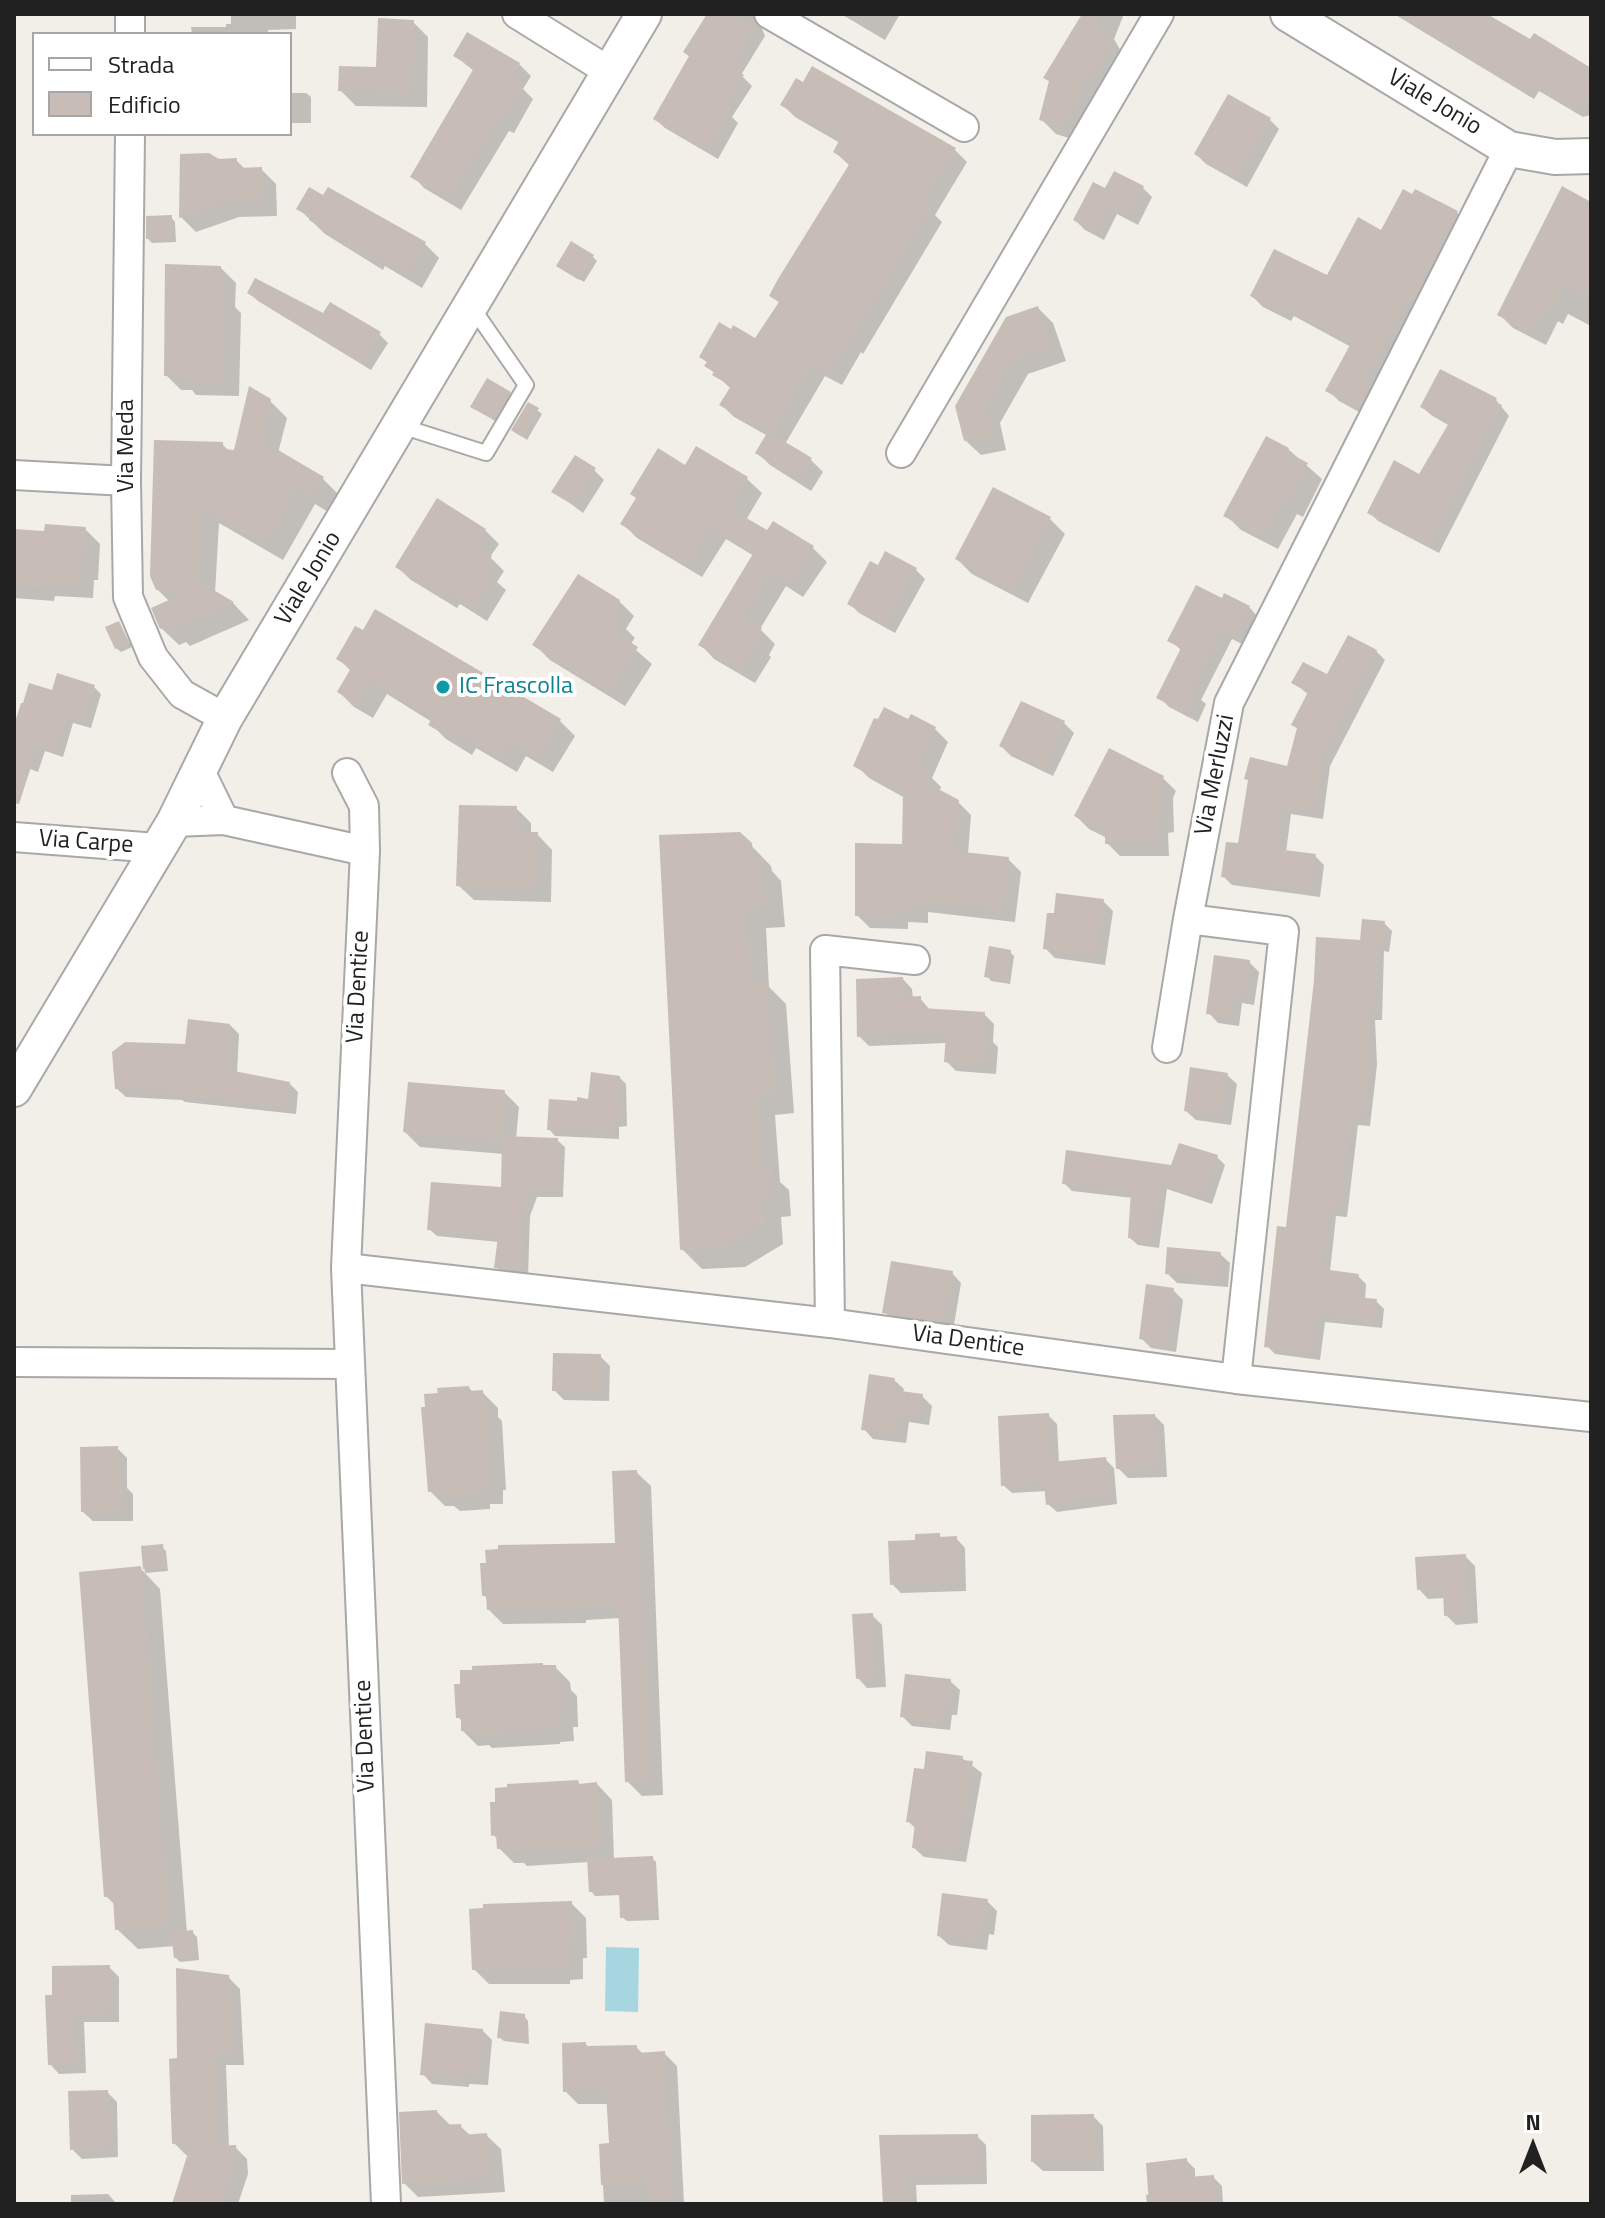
<!DOCTYPE html>
<html>
<head>
<meta charset="utf-8">
<style>
  body { margin:0 }
  #map { position:relative; width:1605px; height:2218px; overflow:hidden; background:#f2eee8; font-family:"Titillium Web",sans-serif }
  canvas { display:block }
  .frame { position:absolute; inset:0; border:16px solid #212121; pointer-events:none }
  .legend { position:absolute; left:32px; top:32px; width:260px; height:104px; box-sizing:border-box; background:#fff; border:2px solid #a6a6a6; margin:0; padding:10px 14px; list-style:none; font-size:24px; color:#212121 }
  .legend li { display:flex; align-items:center; gap:16px; height:40px }
  .legend b { width:40px; border:2px solid #a6a6a6 }
  .north { position:absolute; left:1493px; top:2106px; width:80px; height:80px; -webkit-text-stroke:6px #fff; paint-order:stroke; rotate:0deg; font-size:22px; font-weight:700; line-height:32px; text-align:center; color:#212121 }
  .north::after { content:''; display:block; margin:auto; width:28px; height:36px; background:#212121; clip-path:polygon(50% 0,100% 100%,50% 72%,0 100%) }
</style>
</head>
<body>
<div id="map">
<canvas width="1605" height="2218"></canvas>
<div class="frame"></div>
<ul class="legend">
<li><b style="height:10px;background:#fff"></b>Strada</li>
<li><b style="height:22px;background:#c7bdb6"></b>Edificio</li>
</ul>
<div class="north">N</div>
</div>
<script>
const ctx = document.querySelector('canvas').getContext('2d');
ctx.lineJoin = 'round';
function paint(path, color) { ctx.fillStyle = color; ctx.fill(path, 'evenodd'); }
function stroke(path, color, width, dash) { ctx.strokeStyle = color; ctx.lineWidth = width; ctx.lineCap = dash ? 'butt' : 'round'; ctx.setLineDash(dash || []); ctx.stroke(path); }
function label(font, color, halo, rows, align = 'center') {
  ctx.font = font + ' "Titillium Web",sans-serif'; ctx.lineWidth = 8; ctx.setLineDash([]); ctx.textBaseline = 'middle'; ctx.strokeStyle = halo; ctx.fillStyle = color; for (const [text, x, y, turn = 0] of rows) {
    ctx.save(); ctx.translate(x, y); ctx.rotate((+turn || 0) * Math.PI / 180); ctx.textAlign = isNaN(turn) ? turn : align; if (halo) ctx.strokeText(text, 0, 0); ctx.fillText(text, 0, 0); ctx.restore();
  }
}
const water = new Path2D(`
  M606,1947L639,1948L638,2012L605,2011Z`);
const shadow = new Path2D(`
  M231,14H296V29L268,30V34H192L191,27H226V24H231Z
  M709,14H765L761,26L765,36L741,75L752,86L732,117L738,123L718,159L665,128L655,119L690,57Z
  M841,14H900L885,40Z
  M1084,14H1124L1114,39L1126,60L1110,88L1092,98L1094,114L1078,141L1056,134L1041,119Z
  M1394,14H1483L1530,42L1589,69L1591,65V115L1583,117L1539,91L1534,99Z
  M413,22L428,37L427,107L356,106L340,90L378,69Z
  M455,56L519,64L531,76L523,89L533,99L514,133L509,131L461,210L424,188L413,176L474,71Z
  M290,93H306L311,97V123H290Z
  M783,105L954,149L967,162L935,215L942,222L863,354L861,352L842,385L825,376L785,444L810,459L823,472L811,491L770,465L758,453L768,436L734,417L722,405L731,389L707,366L708,363L701,357L755,341L780,304L772,295L850,166L835,152L840,143L795,117Z
  M1270,120L1279,129L1247,187L1206,164L1196,154Z
  M182,156L236,160L246,170L261,169L276,184L277,216L239,217L196,232L181,217Z
  M1143,188L1152,197L1138,225L1117,214L1104,240L1085,230L1075,220L1106,191Z
  M1416,192L1457,213L1468,224L1370,418L1339,401L1328,390L1351,347L1294,316L1291,321L1263,307L1252,296L1328,278L1382,232Z
  M1591,204V326L1568,314L1563,324L1558,321L1546,345L1513,328L1500,315Z
  M299,209L425,244L439,258L422,288L385,266L383,270L325,234Z
  M171,217L175,222L176,242L152,243L148,239Z
  M593,257L597,261L584,282L563,269Z
  M221,268L236,283L235,307L241,313L239,396L196,395L192,390H181L166,375Z
  M249,293L379,334L388,343L371,370L258,301Z
  M1038,308L1053,323L1066,361L1028,374L1000,423L1006,450L981,455L965,440Z
  M509,393L514,397L498,423L472,406Z
  M1496,400L1509,416L1439,553L1378,521L1369,512L1420,476L1450,426L1431,415L1422,407Z
  M270,401L287,418L278,453L323,479L340,496L330,513L315,504L283,560L219,523L215,593L233,603L249,620L190,646L186,642L179,645L161,628L170,602L157,589L222,444L230,452H236Z
  M529,404L542,414L527,440L513,430Z
  M697,449L747,479L762,493L746,520L768,533L813,548L827,562L803,597L786,586L760,629L775,644L769,655L771,657L755,683L714,659L700,644L754,556L726,539L702,577L637,538L622,523L686,468Z
  M1288,449L1322,479L1303,517L1297,514L1278,549L1241,530L1226,515Z
  M594,470L604,480L583,513L554,491Z
  M1050,519L1065,534L1028,603L972,574L957,559Z
  M85,529L100,544L98,580H94L93,598L55,596L54,601L14,598V531L46,533Z
  M485,530L499,544L490,557L504,571L497,582L506,590L487,621L460,604L457,608L411,580L397,567Z
  M878,567L916,570L925,579L895,633L859,613L849,603Z
  M619,601L634,616L626,629L635,638L630,645L652,664L625,706L550,660L535,645Z
  M1222,601L1249,607L1258,617L1244,645L1232,639L1201,700L1206,704L1198,722L1169,707L1159,697L1182,651L1170,640Z
  M119,623L132,647L121,652L116,648Z
  M1376,651L1385,660L1330,766L1323,819L1291,814L1286,852L1315,856L1324,865L1320,897L1232,885L1223,876L1239,846L1249,781L1246,778L1288,768L1298,729L1293,724L1309,695L1294,683L1328,677Z
  M338,658L560,721L575,736L553,772L526,756L517,772L476,748L472,755L446,739L431,724L432,722L387,694L373,718L354,707L339,692L351,671Z
  M94,687L101,694L91,728L73,723L63,757L45,751L38,772L14,763V733L53,693Z
  M1022,703L1064,723L1074,733L1053,776L1011,756L1001,746Z
  M909,722L935,729L948,742L932,778L941,787L939,792L958,802L971,815L968,854L1008,859L1021,872L1015,922L928,912V923L908,922V929L870,928L857,915L904,846L905,798L869,778L856,765Z
  M1163,778L1176,791L1173,798L1174,832L1168,833L1169,856H1120L1107,843V838L1089,829L1076,816Z
  M516,808L531,823V834H537L552,850L551,902L474,900L458,885Z
  M740,834L771,866L772,871L781,881L785,927L766,928L769,987L786,1004L794,1113L775,1115L780,1182L789,1190L791,1216L781,1217L783,1244L745,1267L702,1269L682,1249Z
  M1103,901L1113,911L1105,965L1055,958L1045,948Z
  M1384,923L1392,931L1389,952L1384,951L1382,1020H1375L1377,1065L1370,1126L1358,1125L1347,1217L1336,1216L1330,1272L1358,1276L1366,1284L1365,1300L1376,1301L1384,1309L1382,1328L1325,1322L1320,1360L1275,1354L1267,1346L1288,1229L1361,943Z
  M1010,952L1014,956L1010,984L991,981L987,976Z
  M1249,962L1259,972L1254,1005L1242,1003L1239,1026L1218,1023L1209,1013Z
  M903,979L912,989L913,999L920,998L930,1010L984,1014L994,1024L993,1042L998,1047L996,1074L956,1071L946,1061L947,1043L869,1046L859,1036Z
  M230,1025L239,1034L237,1074L289,1083L298,1092L296,1114L185,1102L182,1100L126,1097L116,1088L187,1046Z
  M1227,1075L1237,1084L1231,1125L1196,1120L1186,1111Z
  M619,1077L626,1084L627,1126L619,1127V1139L555,1136L549,1129L579,1104L590,1101Z
  M504,1092L519,1107L516,1139L557,1140L565,1147L563,1197H537L530,1216L528,1277L504,1274L496,1267L499,1242L437,1236L429,1229L503,1190L504,1154L420,1147L405,1132Z
  M1217,1157L1225,1165L1212,1204L1167,1189L1159,1248L1138,1245L1130,1238L1133,1198L1072,1191L1064,1183L1173,1168Z
  M1220,1254L1230,1263L1228,1287L1177,1283L1167,1273Z
  M952,1273L961,1283L954,1325L949,1324L948,1329L894,1322L885,1312Z
  M1173,1290L1183,1300L1176,1352L1151,1348L1141,1338Z
  M600,1356L610,1366L609,1401L564,1400L554,1390Z
  M894,1380L904,1389L903,1393L922,1396L932,1406L929,1425L909,1422L906,1443L873,1439L864,1429Z
  M469,1388L474,1393H483L498,1408V1417L502,1421L506,1490H503V1504H490V1509L460,1511L454,1506H445L430,1491Z
  M1048,1415L1057,1424L1059,1463L1105,1459L1114,1468L1117,1504L1057,1512L1048,1504L1047,1491L1012,1493L1003,1485Z
  M1155,1416L1164,1425L1167,1477L1128,1478L1118,1468Z
  M117,1448L127,1458V1488L133,1494V1521H93L83,1512Z
  M636,1472L651,1486L663,1795L642,1796L627,1781L620,1618L586,1620V1623L503,1624L489,1610L488,1600L484,1595L617,1545Z
  M939,1535L943,1539L956,1538L965,1548L966,1591L901,1593L892,1584L917,1542Z
  M162,1547L166,1551L168,1571L145,1573L160,1589L187,1933L192,1932L197,1937L199,1960L180,1962L176,1958L175,1946L138,1949L117,1929L116,1906L106,1896L140,1568L145,1573L143,1548Z
  M1465,1556L1475,1566L1478,1623L1456,1625L1446,1615L1445,1598L1428,1599L1419,1589Z
  M872,1615L882,1625L886,1687L867,1688L858,1678Z
  M545,1667H555L570,1682L571,1690L577,1696L578,1727H573L574,1741L560,1742V1744L492,1748L489,1745L478,1746L463,1731V1722L458,1717Z
  M950,1681L960,1690L957,1715H952L950,1730L912,1726L902,1716Z
  M962,1758L982,1773L966,1862L924,1857L914,1848L916,1829L908,1821L925,1771Z
  M578,1782L581,1786L597,1784L612,1800L614,1860L652,1858L656,1862L659,1920L627,1921L622,1917L621,1895L595,1896L591,1891L589,1862L527,1866L524,1863H514L499,1848V1840L493,1835Z
  M987,1901L997,1911L994,1935L989,1934L987,1950L949,1945L939,1936Z
  M571,1903L586,1918L587,1958H583V1979L570,1980V1984H489L474,1969Z
  M109,1967L119,1977V2022H84L86,2073L59,2074L50,2064L54,1997Z
  M228,1977L240,1989L244,2065H226L229,2147H235L247,2159L248,2174L238,2204H174L190,2155H186L174,2143L179,2060Z
  M524,2016L528,2021L529,2044L504,2041L499,2037Z
  M482,2030L492,2040L488,2085L469,2084V2087L432,2084L423,2074Z
  M586,2044L589,2048L636,2047L644,2055L664,2053L677,2066L684,2204H604L601,2146L611,2145L609,2104H578L565,2091Z
  M107,2092L117,2102L118,2157L82,2159L72,2149Z
  M437,2112L451,2126H460L471,2136L486,2135L501,2149L505,2192L418,2197L404,2183Z
  M1093,2116L1103,2126L1104,2171H1043L1033,2162Z
  M977,2136L986,2145L987,2184L916,2185L917,2204H885L882,2137Z
  M1186,2160L1195,2169V2178L1213,2177L1222,2186L1223,2204H1147L1146,2195L1150,2194Z
  M108,2194L117,2204H71V2195Z
  M522,2202L524,2204H496V2203Z`);
const building = new Path2D(`
  M707,14H735L756,27L731,67L744,75L723,108L730,112L708,151L653,119L689,56L683,52Z
  M1082,14H1095L1112,44L1095,73L1078,83L1080,98L1063,127L1039,120L1049,81L1043,78Z
  M1398,14H1487L1530,39L1534,33L1591,68V104L1572,109L1529,83L1524,91Z
  M378,18L414,20L412,93L338,91L339,66L376,67Z
  M467,32L520,63L510,79L523,86L501,123L497,120L449,199L410,177L474,68L453,56Z
  M812,66L956,148L922,203L931,208L850,343L848,341L829,374L812,365L772,434L812,458L798,480L755,453L767,433L719,405L731,386L712,375L714,372L704,366L707,362L699,357L719,322L731,329L733,325L755,338L779,302L769,296L778,279L850,163L833,152L840,139L780,105L796,78L803,82Z
  M1228,94L1271,118L1236,179L1194,154Z
  M209,153L219,159L237,158V168L262,167L263,201L223,203L179,218L180,154Z
  M1114,171L1144,186L1128,217L1107,206L1094,232L1073,220L1093,182L1105,188Z
  M1562,186L1591,202V300L1563,286L1550,312L1544,309L1532,333L1497,315Z
  M309,187L323,195L328,187L426,242L407,275L371,254L369,258L309,220L310,217L296,209Z
  M1403,189L1412,194L1415,189L1458,211L1413,301L1407,298L1362,383L1370,387L1359,408L1325,391L1351,343L1283,307L1280,312L1250,296L1274,249L1327,275L1358,217L1381,230Z
  M172,215V238L146,239V216Z
  M571,241L594,255L579,280L556,266Z
  M165,264L221,266V295L226,296L224,382L179,380V376H164Z
  M255,278L323,313L330,302L381,332L362,363L247,293Z
  M1038,306L1052,346L1013,360L986,407L992,436L964,441L955,406L1006,317Z
  M1440,369L1497,398L1495,402L1502,405L1430,546L1367,513L1394,460L1419,474L1449,423L1420,407Z
  M487,378L511,392L494,420L470,407Z
  M249,386L271,399L261,440L324,477L312,497L297,488L265,544L202,508L197,588L205,585L234,602L171,630L169,625L160,629L151,608L187,592L156,590L150,576L154,440L223,442V449L234,450Z
  M528,402L539,408L522,437L511,430Z
  M1266,436L1289,448L1287,452L1308,463L1287,503L1281,500L1262,536L1223,516Z
  M696,446L748,477L731,509L767,530L773,521L814,546L788,584L771,573L744,617L762,628L756,639L758,641L740,670L698,645L754,552L711,526L687,565L620,524L636,498L630,494L658,448L685,465Z
  M575,455L596,468L573,505L551,492Z
  M993,487L1051,517L1013,590L955,559Z
  M437,498L486,529L476,546L492,556L484,569L494,575L473,609L446,592L443,597L395,567Z
  M45,524L86,527L83,566H80L78,584L40,582V587L14,585V529L44,531Z
  M885,551L917,568L885,625L847,604L870,561L878,565Z
  M578,574L620,600L611,615L621,622L614,632L638,647L610,693L532,645Z
  M1196,585L1222,598L1224,593L1250,606L1234,637L1222,631L1192,690L1198,693L1187,713L1156,698L1181,648L1167,641Z
  M375,609L561,719L538,759L510,743L501,758L460,734L456,741L428,725L432,718L372,681L358,705L337,692L351,668L336,659L355,626L363,630Z
  M119,621L129,643L115,649L105,627Z
  M1348,635L1377,650L1322,757L1315,811L1283,806L1277,849L1316,854L1312,890L1221,877L1226,842L1238,843L1248,780L1244,779L1250,757L1287,766L1297,728L1291,725L1308,692L1291,683L1303,662L1327,674Z
  M57,673L95,685L83,722L66,717L56,751L38,745L19,804L14,803V725L21,703H23L29,683L52,690Z
  M1021,701L1065,721L1043,768L999,746Z
  M884,707L908,719L911,714L936,727L918,767L929,773L925,782L959,800L954,851L1009,857L1003,910L916,900V911L896,910V917L855,916V843L902,844L903,794L853,766L874,718L878,719Z
  M1109,748L1164,776L1161,784L1162,820L1156,821L1157,844H1105V832L1074,816Z
  M459,805L517,806L516,832H538L537,888L456,886Z
  M740,832L752,843L753,859L762,858L766,907L746,909L751,983L767,981L775,1094L756,1095L762,1169L770,1168L772,1196L762,1197L764,1223L724,1247L680,1250L659,835Z
  M1056,893L1104,899L1096,956L1043,949L1047,913H1054Z
  M1362,919L1385,921L1382,945L1377,944L1374,1013H1367L1370,1056L1363,1119L1350,1118L1339,1210L1329,1209L1322,1269L1359,1274L1357,1297L1377,1299L1374,1321L1317,1314L1313,1353L1264,1347L1277,1226L1286,1227L1314,980L1316,937L1360,940Z
  M989,946L1011,950L1006,980L984,977Z
  M1214,955L1250,960L1245,996L1233,995L1230,1017L1206,1014Z
  M903,977L904,997L921,996V1008L985,1012L984,1035H989L987,1065L944,1062L946,1034L857,1037L856,979Z
  M188,1019L230,1024L229,1070L290,1082L287,1107L174,1094V1092L115,1089L112,1052L125,1042L185,1044Z
  M1190,1067L1228,1073L1222,1116L1184,1111Z
  M591,1072L620,1076L621,1120L613,1121V1133L547,1130L549,1099L577,1101V1097L588,1099Z
  M408,1082L505,1090L500,1141L403,1132Z
  M502,1136L558,1138L557,1191L530,1190L524,1208L522,1271L494,1268L498,1236L427,1230L431,1182L501,1187Z
  M1179,1143L1218,1155L1204,1197L1160,1183L1152,1242L1128,1238L1131,1191L1062,1184L1066,1150L1171,1165Z
  M1167,1247L1221,1252L1218,1278L1165,1274Z
  M891,1261L953,1271L945,1316H940L939,1321L882,1313Z
  M1146,1284L1174,1288L1167,1343L1139,1339Z
  M553,1353L601,1354L600,1392L552,1391Z
  M869,1374L895,1378L893,1390L923,1394L920,1416L900,1414L897,1434L861,1430Z
  M469,1386L470,1391L483,1390L484,1404H488L492,1475H489V1489L476,1490V1495L442,1496V1491L428,1492L421,1407H425L424,1394L438,1393L437,1388Z
  M1049,1413L1052,1462L1106,1457L1110,1496L1046,1505L1044,1483L1001,1486L998,1416Z
  M1155,1414L1158,1468L1116,1469L1113,1415Z
  M118,1446L119,1482H124V1512H81L80,1447Z
  M637,1470L650,1781L625,1782L618,1604L572,1606V1609L487,1610L486,1596H482L480,1563H486L485,1550L498,1549V1545L615,1543L612,1471Z
  M940,1533V1537L957,1536L958,1582L890,1585L888,1541L915,1540V1534Z
  M163,1544L165,1568L143,1569L141,1546Z
  M1466,1554L1469,1614L1444,1616L1443,1588L1417,1590L1415,1557Z
  M141,1566L169,1925L115,1930L113,1896L104,1897L79,1572Z
  M873,1613L877,1678L856,1679L852,1614Z
  M543,1663V1665H556L557,1679H562L563,1712L559,1713V1726L546,1727V1730L474,1734V1731H461V1718H456L454,1684H460V1670H472V1666Z
  M905,1674L951,1679L948,1706H943L941,1722L900,1717Z
  M926,1751L963,1756L962,1760L973,1761L957,1853L912,1848L915,1823L906,1822L914,1768L924,1769Z
  M578,1780L579,1784L597,1782L600,1847L510,1851V1848L497,1849L496,1835L491,1836L490,1802H495V1788L507,1787V1784Z
  M653,1856L655,1916L620,1918L619,1891L589,1892L587,1859Z
  M942,1893L988,1899L985,1926L980,1925L978,1941L937,1936Z
  M572,1901L573,1944H568L569,1965H556V1969L472,1970L469,1909L483,1908V1904Z
  M193,1930L195,1957L174,1958L171,1932Z
  M110,1965V2013H75L77,2064L48,2065L45,1995H52V1966Z
  M176,1968L229,1975L233,2054H215L218,2146L236,2145L237,2161L222,2204H172L191,2143L172,2144L169,2059L177,2058Z
  M500,2011L525,2014L526,2041L497,2038Z
  M425,2023L483,2029L479,2077L460,2075L459,2078L420,2075Z
  M586,2042V2046L637,2045V2053L665,2051L672,2198L647,2199L646,2183L601,2185L599,2144L609,2143L606,2092H563L562,2043Z
  M108,2090L110,2148L70,2150L68,2091Z
  M437,2110L438,2125L461,2124L462,2135L487,2133L492,2178L402,2184L399,2112Z
  M1094,2114L1095,2162H1031V2115Z
  M978,2134L979,2176L908,2177L909,2204H883L879,2135Z
  M1187,2158L1188,2177L1214,2175L1216,2204H1149L1146,2163Z`);
const service = new Path2D(`
  M401,426L486,453L526,385L472,307`);
const minor = new Path2D(`
  M517,14L610,72
  M769,14L964,127
  M130,34V14
  M130,134L126,481L128,597L153,657L182,694L225,718
  M901,453L1159,14
  M14,475L126,481
  M199,769L224,820
  M347,773L364,806L365,851L346,1268L386,2204
  M174,822L224,820L365,851
  M14,837L157,848
  M1167,1048L1188,919
  M346,1268L830,1323L1236,1379L1591,1417
  M830,1323L825,950L915,960
  M14,1362L350,1364
  M1236,1379L1284,931L1188,919L1229,703L1509,149`);
const tertiary = new Path2D(`
  M1288,14L1509,149L1555,157L1591,156
  M14,1089L174,822L225,718L644,14`);
const markers = [
  [443,687,8,"#0f9aa8"]
];
const streetNames = [
  ["Viale Jonio",1434,103,31],
  ["Via Meda",127,446,-90],
  ["Viale Jonio",309,579,-59],
  ["Via Merluzzi",1216,775,-79],
  ["Via Carpe",86,843,4],
  ["Via Dentice",359,987,-87],
  ["Via Dentice",968,1342,8],
  ["Via Dentice",366,1736,-92]
];
const cultureNames = [
  ["IC Frascolla",459,687]
];
paint(water, '#a7d6e1');
paint(shadow, '#0003');
paint(building, '#c7bdb6');
stroke(service, '#a8a8a8', 18);
stroke(minor, '#a8a8a8', 32);
stroke(tertiary, '#a8a8a8', 38);
stroke(service, '#fff', 14);
stroke(minor, '#fff', 28);
stroke(tertiary, '#fff', 34);
for (const [x, y, r, color] of markers) { const dot = new Path2D(); dot.arc(x, y, r, 0, 2 * Math.PI); ctx.fillStyle = color; ctx.fill(dot); stroke(dot, '#fff', 3); }
label('24px', '#212121', '#fff', streetNames);
label('24px', '#0d838f', '#fff', cultureNames, 'left');
</script>
</body>
</html>
